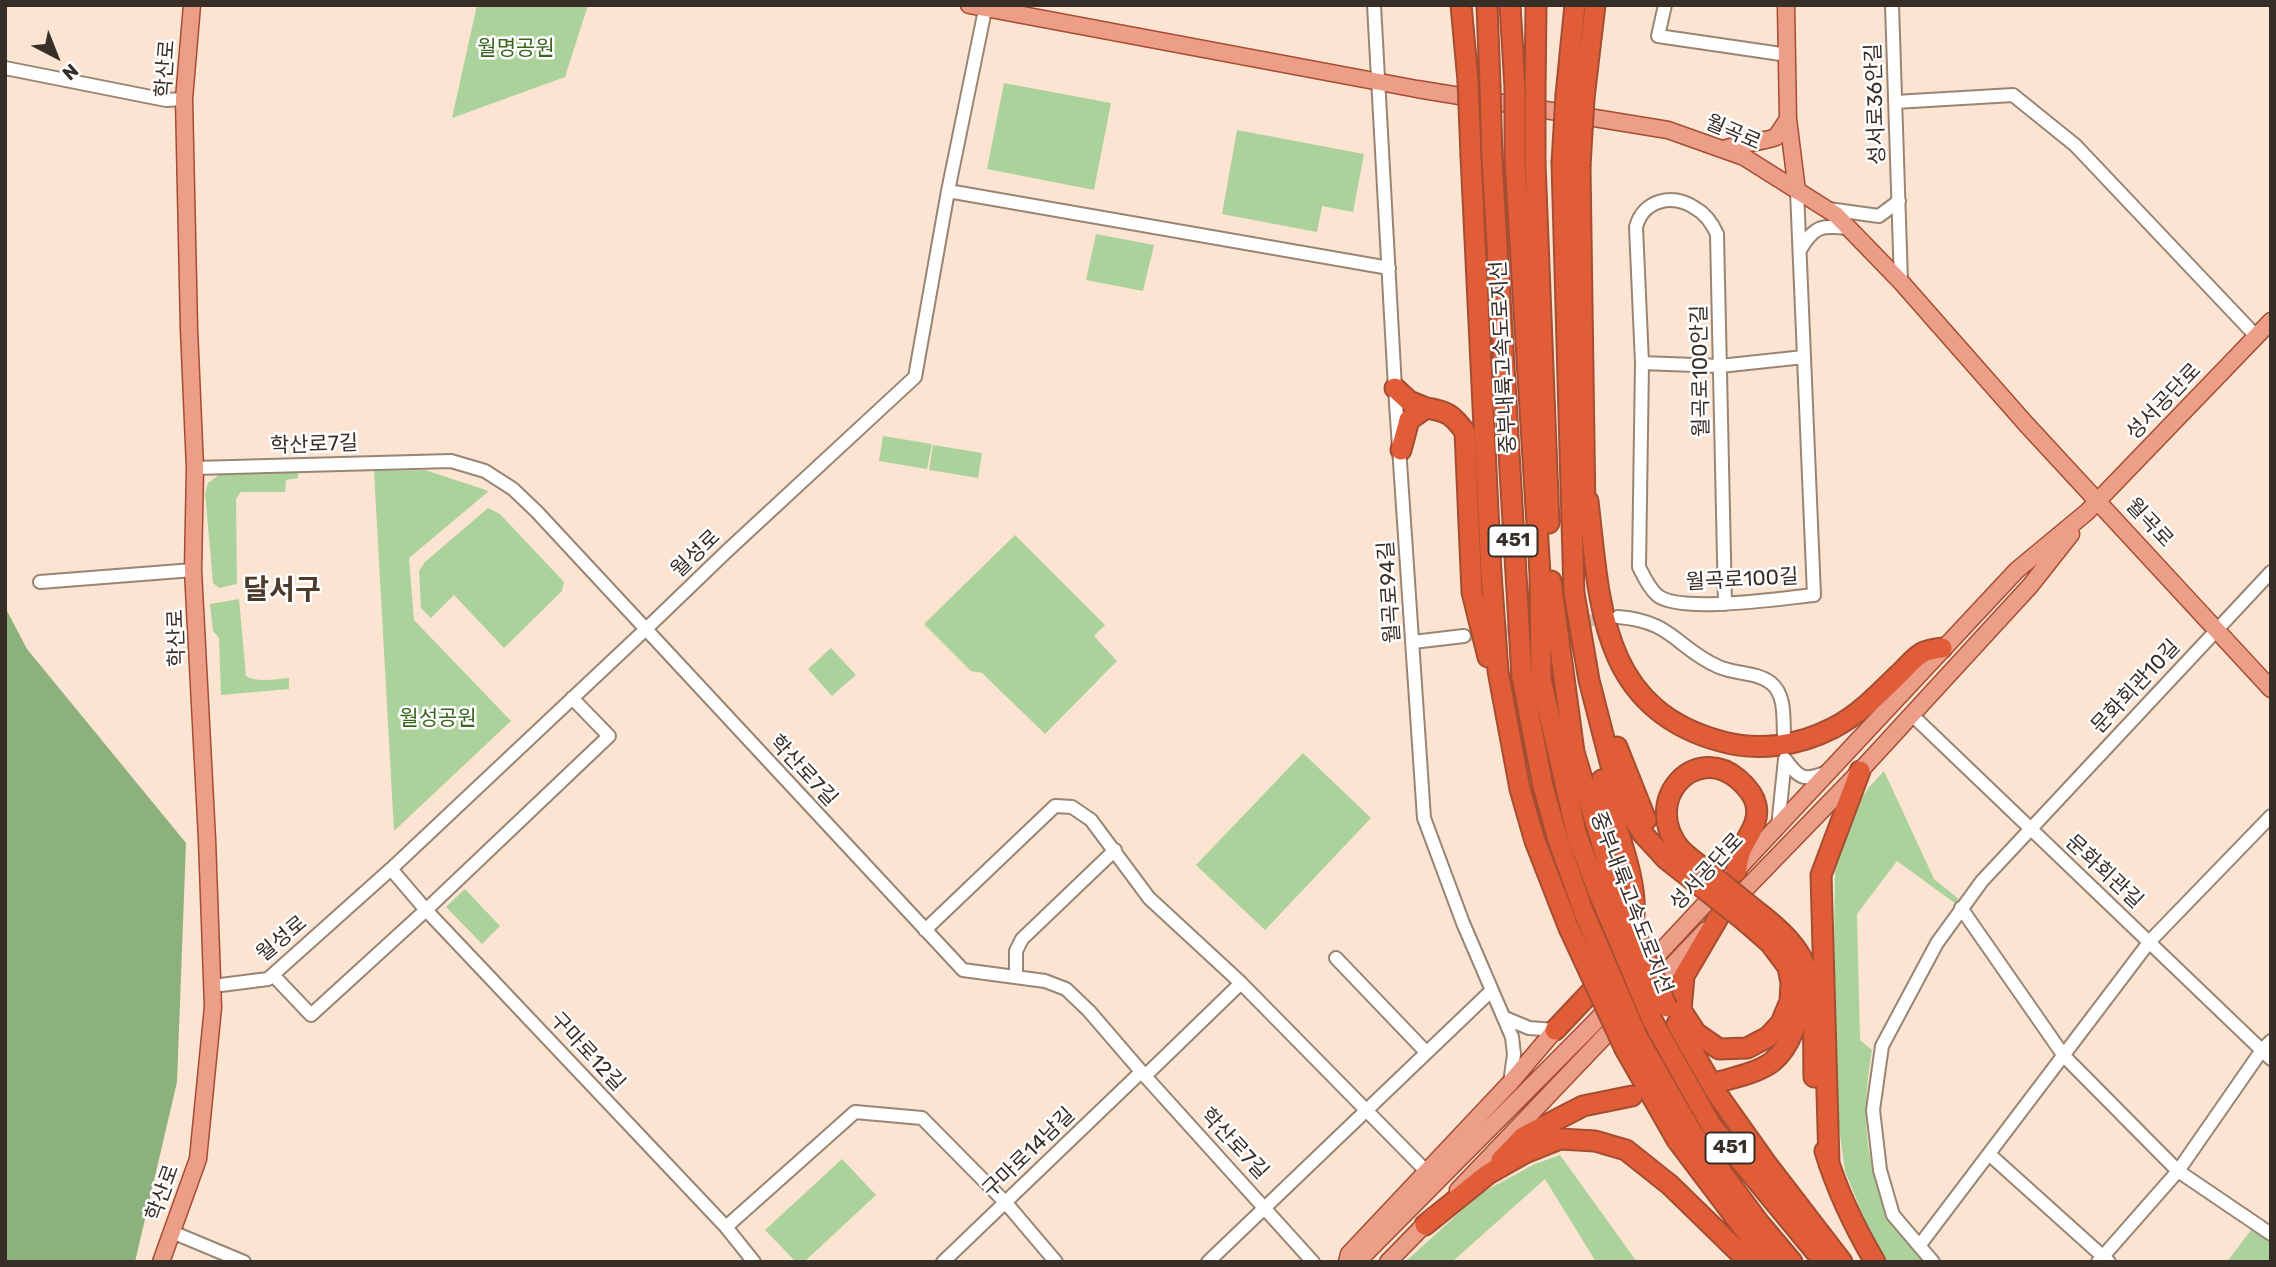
<!DOCTYPE html>
<html>
<head>
<meta charset="utf-8">
<style>
  body { margin:0 }
  #map { position:relative; width:2276px; height:1267px; overflow:hidden; background:#fbe4d1; font-family:Rubik,sans-serif }
  canvas { display:block }
  .frame { position:absolute; inset:0; border:7px solid #372e27; pointer-events:none }
  .north { position:absolute; left:21px; top:21px; width:70px; height:70px; -webkit-text-stroke:5px #fff; paint-order:stroke; rotate:138deg; font-size:19px; font-weight:700; line-height:28px; text-align:center; color:#372e27 }
  .north::after { content:''; display:block; margin:auto; width:24px; height:32px; background:#372e27; clip-path:polygon(50% 0,100% 100%,50% 72%,0 100%) }
</style>
</head>
<body>
<div id="map">
<canvas width="2276" height="1267"></canvas>
<div class="frame"></div>
<div class="north">N</div>
</div>
<script>
const ctx = document.querySelector('canvas').getContext('2d');
ctx.lineJoin = 'round';
function paint(path, color) { ctx.fillStyle = color; ctx.fill(path, 'evenodd'); }
function stroke(path, color, width, dash) { ctx.strokeStyle = color; ctx.lineWidth = width; ctx.lineCap = dash ? 'butt' : 'round'; ctx.setLineDash(dash || []); ctx.stroke(path); }
function label(font, color, halo, rows, align = 'center') {
  ctx.font = font + ' Rubik,"Noto Sans KR",sans-serif'; ctx.lineWidth = 5; ctx.setLineDash([]); ctx.textBaseline = 'middle'; ctx.strokeStyle = halo; ctx.fillStyle = color; for (const [text, x, y, turn = 0] of rows) {
    ctx.save(); ctx.translate(x, y); ctx.rotate((+turn || 0) * Math.PI / 180); ctx.textAlign = isNaN(turn) ? turn : align; if (halo) ctx.strokeText(text, 0, 0); ctx.fillText(text, 0, 0); ctx.restore();
  }
}
const green = new Path2D(`
  M477,5H588L565,77L452,118Z
  M1004,83L1111,103L1094,190L987,169Z
  M1237,130L1364,154L1353,212L1322,206L1317,232L1222,214Z
  M1096,234L1154,245L1143,291L1086,280Z
  M883,436L932,444L927,469L879,461Z
  M933,445L982,453L978,478L929,470Z
  M299,467L298,478L286,480L285,492H241L236,499L237,584L219,588L213,583L205,493L208,483L223,472Z
  M425,470L489,491L409,558L414,620L511,721L394,831L374,471Z
  M488,508L500,514L564,582L562,591L504,648L454,595L431,618L421,608L419,571L425,562Z
  M1015,535L1105,625L1094,636L1117,661L1045,734L982,673L971,671L924,624Z
  M239,599L246,676C257,683 276,679 289,678V689L221,695L219,638L213,631L210,604Z
  M831,648L856,675L832,696L808,669Z
  M1303,753L1371,818L1265,930L1196,865Z
  M1884,771L1934,879L1960,900L1956,904L1897,861L1857,914L1860,1040L1872,1050C1858,1135 1867,1194 1924,1262H1885L1871,1235L1845,1171L1834,1092L1833,1039L1835,866L1844,826L1869,787Z
  M465,889L500,926L482,944L446,907Z
  M1560,1155L1637,1262H1596L1545,1179L1452,1262H1405L1481,1193L1535,1164Z
  M842,1159L876,1195L804,1262H796L765,1230Z
  M2251,1230L2271,1242V1262H2227Z`);
const forest = new Path2D(`
  M5,607L27,649L186,843L177,1082L135,1262H5Z`);
const minorTunnel = new Path2D(`
  M1464,636L1610,618`);
const minor = new Path2D(`
  M1374,5L1395,388L1424,818L1463,923L1512,1037L1514,1054L1510,1083
  M1665,5L1658,36L1788,55
  M1892,5L1901,282
  M5,68L166,100L184,99
  M1895,102L2013,95L2075,145L2256,336
  M948,191L1389,268
  M1828,209L1879,216L1899,201
  M1800,250C1814,226 1821,225 1848,228
  M1642,363L1720,366L1804,357
  M195,468L451,461L485,471L513,489L537,512L963,970L1045,981L1066,989L1089,1011L1145,1076L1313,1262
  M40,582L193,570
  M1725,604L1717,234C1712,223 1706,214 1695,208C1672,193 1643,200 1636,227L1642,363L1639,567C1644,577 1649,588 1657,595C1679,614 1782,598 1814,595L1797,191
  M1618,617C1673,621 1676,648 1719,667C1735,674 1757,672 1771,683C1786,695 1783,719 1784,735
  M1413,642L1464,636
  M1911,714L2271,1059
  M1785,759C1799,778 1803,782 1827,772
  M1778,827L1785,759
  M391,869L426,910L726,1227L754,1262
  M1961,908L2064,1056L2178,1171L2271,1234
  M925,930L1055,806L1072,807L1091,820L1149,898L1241,983L1145,1076
  M1336,958L1426,1052
  M273,975L311,1015L426,910L609,736L572,698
  M1016,977V951L1022,939L1115,850
  M1241,983L1427,1172
  M213,986L268,979L391,869L646,629L727,551L915,377L948,191L986,5
  M1505,1018L1529,1028L1555,1030
  M1989,1154L2109,1262
  M726,1227L855,1112L922,1118L1006,1203L1056,1262
  M172,1232L244,1262
  M1919,1246L2150,941L2271,816
  M943,1262L1141,1072
  M1208,1262L1491,991
  M1933,1262L1893,1215L1880,1170L1873,1110L1882,1046L1937,943L1982,881L2271,572
  M2098,1262L2178,1171L2262,1050L2271,1041`);
const major = new Path2D(`
  M969,5L1417,89L1668,130L1744,157L1836,215L1901,282L2026,424L2271,689
  M1786,5L1788,119L1797,191
  M1723,149C1741,143 1759,143 1776,137L1788,119
  M1731,904L1860,771L2030,586L2071,534
  M1458,1190L1706,930
  M161,1262L198,1159L213,1007L207,839L193,570L195,468L189,329L184,99L192,5
  M1347,1262L1349,1254L1510,1083L1555,1030
  M1357,1262L1592,1025L2017,570L2087,512L2271,321
  M1388,1262L1433,1216`);
const highway = new Path2D(`
  M1461,5L1468,81
  M1487,5L1490,85
  M1510,5L1515,88
  M1535,92L1536,5
  M1566,95L1575,5
  M1584,98L1595,5
  M1471,156L1491,573L1498,671L1520,789L1535,841L1569,928
  M1492,159L1522,677L1543,786L1558,840L1585,915
  M1515,161L1540,574L1541,679L1577,836L1600,896
  M1535,163L1549,523
  M1562,163L1574,593L1589,680L1618,793L1643,834L1666,859L1694,881
  M1580,166L1585,513
  M1395,388L1409,401L1426,408
  M1401,450L1409,420L1426,408C1447,411 1453,415 1465,432L1472,592L1488,657
  M1588,501C1600,604 1600,708 1720,741C1758,752 1798,746 1833,728C1857,716 1879,694 1898,675C1906,668 1913,658 1922,653C1927,650 1936,649 1942,648
  M1551,581L1574,752L1614,884
  M1617,747L1646,820
  M1602,780C1612,820 1643,887 1632,927
  M1702,867C1695,862 1687,856 1681,850C1640,802 1694,742 1738,779C1746,786 1754,795 1756,805C1760,823 1747,836 1741,851C1738,857 1738,865 1736,872
  M1755,910C1771,922 1787,935 1798,952C1817,980 1813,1043 1814,1077
  M1718,918L1684,976L1681,1010L1696,1033L1719,1049L1747,1048L1768,1037L1781,1023L1790,1001L1791,983L1788,967L1770,943L1746,922
  M1653,1022L1711,1125L1824,1262
  M1677,1024L1717,1094L1766,1163L1842,1262
  M1555,1030L1607,975
  M1638,1038L1693,1134L1760,1224L1792,1262
  M1625,1049L1677,1140L1769,1262
  M1719,1082C1736,1077 1757,1073 1772,1062C1792,1046 1800,1015 1802,991
  M1825,1151C1837,1191 1854,1226 1875,1262
  M1501,1160L1523,1137L1583,1106L1632,1096
  M1829,1164L1821,875L1860,771
  M1425,1225L1488,1174L1525,1153L1560,1139L1595,1141L1626,1150L1670,1185L1749,1262`);
const highwayBridge = new Path2D(`
  M1468,81L1471,156
  M1490,85L1492,159
  M1535,92V163
  M1515,161V88
  M1562,163L1566,95
  M1580,166L1584,98
  M1702,867L1755,910
  M1694,881L1746,922
  M1614,884L1667,1007
  M1600,896L1653,1022
  M1585,915L1638,1038
  M1569,928L1625,1049`);
const shields = [
  [1513,541,49],
  [1730,1148,49]
];
const shieldNames = [
  ["451",1513,541],
  ["451",1730,1148]
];
const parkNames = [
  ["월명공원",516,49],
  ["월성공원",438,719]
];
const streetNames = [
  ["학산로",166,69,-86],
  ["성서로36안길",1876,104,-92],
  ["월곡로",1733,133,23],
  ["중부내륙고속도로지선",1504,357,-93],
  ["월곡로100안길",1701,371,-91],
  ["성서공단로",2164,402,-46],
  ["학산로7길",314,445,-2],
  ["월곡로",2149,523,47],
  ["월성로",696,554,-44],
  ["월곡로100길",1742,580,-3],
  ["월곡로94길",1390,592,-94],
  ["학산로",177,638,-92],
  ["문화회관10길",2136,687,-47],
  ["학산로7길",803,771,47],
  ["성서공단로",1707,872,-47],
  ["문화회관길",2104,872,43],
  ["중부내륙고속도로지선",1631,903,69],
  ["월성로",282,939,-40],
  ["구마로12길",587,1052,47],
  ["학산로7길",1234,1144,47],
  ["구마로14남길",1029,1153,-44],
  ["학산로",163,1193,-70]
];
const districtNames = [
  ["달서구",282,591]
];
paint(green, '#acd29b');
paint(forest, '#8db17c');
stroke(minorTunnel, '#d4c0af', 12, [12, 6]);
stroke(minor, '#998573', 16);
stroke(major, '#a54d32', 19);
stroke(highway, '#a54d32', 23);
stroke(minor, '#fff', 12);
stroke(major, '#ec9e88', 16);
stroke(highway, '#e05d38', 19);
stroke(highwayBridge, '#a54d32', 23, []);
stroke(highwayBridge, '#e05d38', 19);
for (const [x, y, w] of shields) { const box = new Path2D(); box.roundRect(x - w / 2, y - 15.5, w, 31, 5); ctx.fillStyle = '#fff'; ctx.fill(box); stroke(box, '#372e27', 2); }
label('bold 19px', '#372e27', null, shieldNames);
label('21px', '#38661d', '#fff', parkNames);
label('21px', '#372e27', '#fff', streetNames);
label('bold 28px', '#4c3a2b', '#fff', districtNames);
</script>
</body>
</html>
